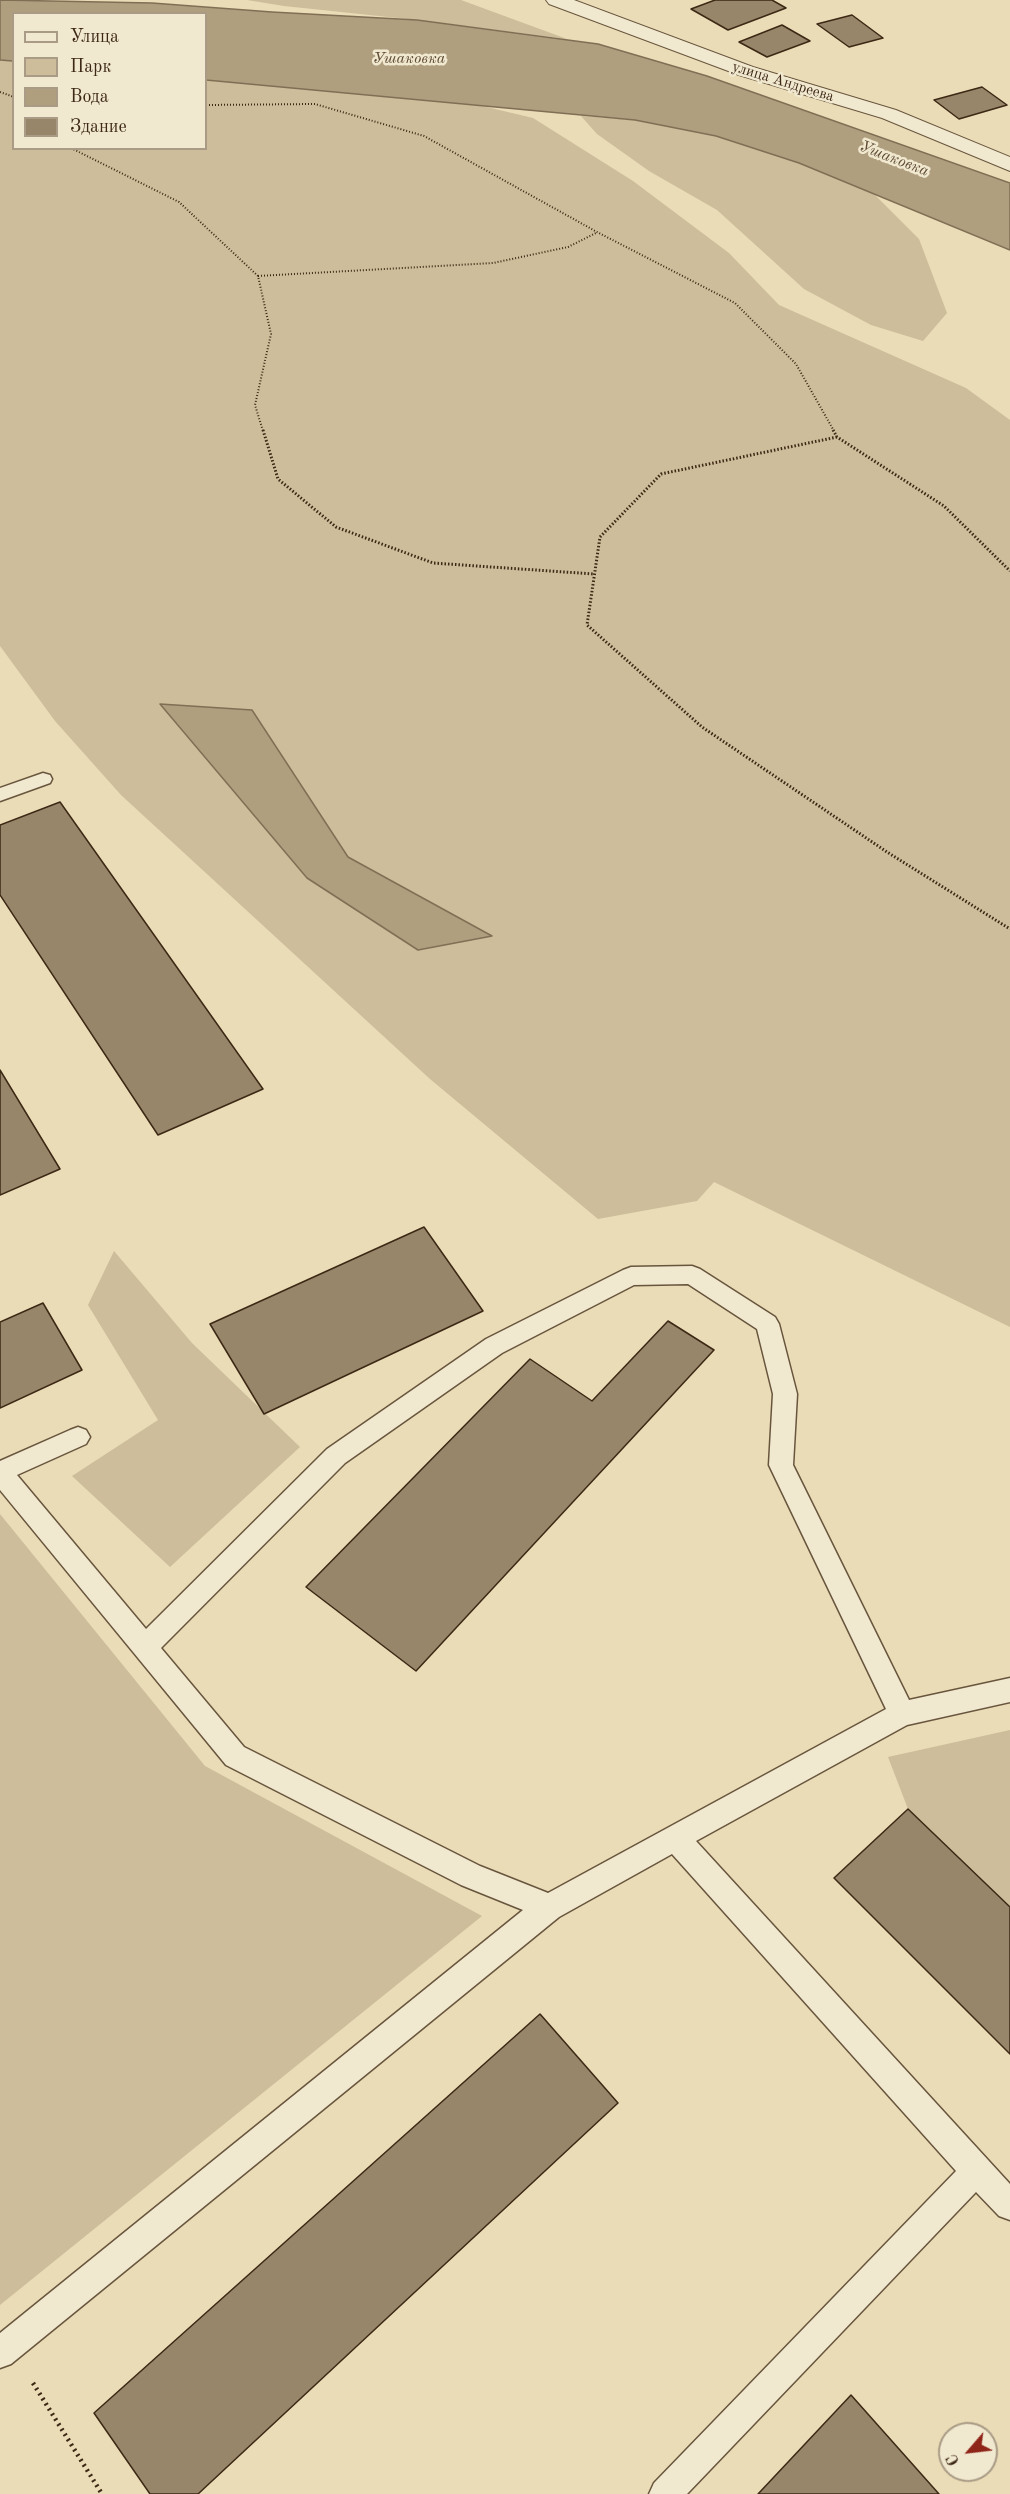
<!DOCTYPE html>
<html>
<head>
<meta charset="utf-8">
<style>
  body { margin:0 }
  #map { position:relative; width:1010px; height:2494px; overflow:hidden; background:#eadcb6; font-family:"Old Standard TT",serif }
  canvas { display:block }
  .legend { position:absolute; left:12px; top:12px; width:195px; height:138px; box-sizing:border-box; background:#f1e8d0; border:2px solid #a99b85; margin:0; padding:8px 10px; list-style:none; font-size:18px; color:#3d2815 }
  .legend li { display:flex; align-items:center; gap:12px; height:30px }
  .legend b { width:30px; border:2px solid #a99b85 }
  .north { position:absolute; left:938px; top:2422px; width:60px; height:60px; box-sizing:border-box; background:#f1e8d0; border:2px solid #a99b85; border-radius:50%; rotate:242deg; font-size:16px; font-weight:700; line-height:24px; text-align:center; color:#3d2815 }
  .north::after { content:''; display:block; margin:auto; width:21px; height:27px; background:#8f2418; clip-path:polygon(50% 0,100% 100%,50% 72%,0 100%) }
</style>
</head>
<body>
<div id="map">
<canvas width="1010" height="2494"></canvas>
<ul class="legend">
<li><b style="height:8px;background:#f1e8d0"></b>Улица</li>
<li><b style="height:16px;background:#cdbd9b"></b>Парк</li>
<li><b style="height:16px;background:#af9f7f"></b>Вода</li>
<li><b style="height:16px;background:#978669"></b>Здание</li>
</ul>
<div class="north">С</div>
</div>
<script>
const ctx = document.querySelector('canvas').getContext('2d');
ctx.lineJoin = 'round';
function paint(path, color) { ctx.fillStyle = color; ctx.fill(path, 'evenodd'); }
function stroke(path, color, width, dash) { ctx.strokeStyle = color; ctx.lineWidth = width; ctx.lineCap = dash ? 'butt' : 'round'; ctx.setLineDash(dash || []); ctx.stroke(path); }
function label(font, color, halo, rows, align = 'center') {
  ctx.font = font + ' "Old Standard TT",serif'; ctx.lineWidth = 5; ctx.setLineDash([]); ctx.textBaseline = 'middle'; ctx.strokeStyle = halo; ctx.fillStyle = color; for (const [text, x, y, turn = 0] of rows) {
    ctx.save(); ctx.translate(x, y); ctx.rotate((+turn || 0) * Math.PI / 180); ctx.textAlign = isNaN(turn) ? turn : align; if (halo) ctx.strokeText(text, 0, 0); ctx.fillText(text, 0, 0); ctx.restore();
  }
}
const green = new Path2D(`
  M247,0H461L567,39L417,20L284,6Z
  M0,60L13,61L14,148H206V80L474,104L533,118L633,181L729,253L779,305L966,388L1010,420V1327L714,1182L697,1201L598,1219L430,1079L121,795L55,721L0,646Z
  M581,116L635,120L716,136L799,163L873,193L919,239L947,313L923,341L871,325L804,289L717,210L649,171L597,134Z
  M114,1251L192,1343L300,1447L170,1567L72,1476L158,1420L88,1305Z
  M0,1514L205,1766L482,1916L0,2305Z
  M1010,1730V1907L908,1809L888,1757Z`);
const water = new Path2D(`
  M0,0L152,3L272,12L417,20L598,44L707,76L1010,183V250L799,163L716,136L635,120L206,80V14H14L13,61L0,60Z
  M160,704L252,710L348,857L492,936L418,950L307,878Z`);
const building = new Path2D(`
  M715,0H772L786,8L728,30L691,9Z
  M852,15L883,38L849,47L817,24Z
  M782,25L810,41L767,57L739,42Z
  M982,87L1007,105L959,119L934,100Z
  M60,802L263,1089L158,1135L0,895V825Z
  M0,1070L60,1169L0,1195Z
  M424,1227L483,1311L264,1414L210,1324Z
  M43,1303L82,1370L0,1408V1322Z
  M668,1321L714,1350L416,1671L306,1587L530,1359L592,1401Z
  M908,1809L1010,1907V2054L834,1878Z
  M540,2014L618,2103L198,2494H150L94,2413Z
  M851,2395L939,2494H758Z`);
const pathFar2 = new Path2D(`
  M0,92L14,97
  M206,105L315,104L424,136L597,232L735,303L796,364L834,431
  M71,148L179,202L258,276L271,334L255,405L263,431
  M258,276L493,263L568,247L596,233`);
const pathFar1 = new Path2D(`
  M263,430L278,479L336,527L433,563L594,574
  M833,430L837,437L944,506L1010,571
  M837,437L661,474L600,537L587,625L702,727L887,852L1010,929`);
const path = new Path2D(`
  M33,2383L102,2494`);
const lane = new Path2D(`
  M43,773L50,775L52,779L50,783L0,801V788Z
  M692,1266L700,1269L775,1317L779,1324L797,1394L793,1465L909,1700L1010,1678V1702L907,1725L696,1841L1010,2184V2220L999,2216L976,2192L687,2494H649L654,2483L956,2171L672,1854L559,1917L11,2364L0,2368V2333L523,1910L461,1885L226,1765L0,1490V1461L70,1430L78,1427L86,1430L90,1437L86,1444L17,1475L146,1629L327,1449L486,1339L623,1270L631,1267ZM688,1284L757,1329L773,1394L769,1465L886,1709L548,1893L480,1866L244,1747L161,1648L345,1463L502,1353L634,1285Z`);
const street = new Path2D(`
  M546,0H574L753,67L896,110L1010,157V171L882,118L739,75L549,4Z`);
const farStreetnames = [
  ["улица Андреева",783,82,17]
];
const farWaternames = [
  ["Ушаковка",409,59],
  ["Ушаковка",894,159,21]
];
paint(green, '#cdbd9b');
paint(water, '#af9f7f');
stroke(water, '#816f55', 1.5);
paint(building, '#978669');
stroke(building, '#3d2815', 1.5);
stroke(lane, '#68553d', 3);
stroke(street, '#68553d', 2);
stroke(pathFar2, '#3d2815', 2, [1, 2]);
stroke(pathFar1, '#3d2815', 3, [1.5, 2]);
stroke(path, '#3d2815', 4.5, [2, 4]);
paint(lane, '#f1e8d0');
paint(street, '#f1e8d0');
label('15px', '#3d2815', '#f1e8d0', farStreetnames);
label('italic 16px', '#5f4c35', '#f1e8d0', farWaternames);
</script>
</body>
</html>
